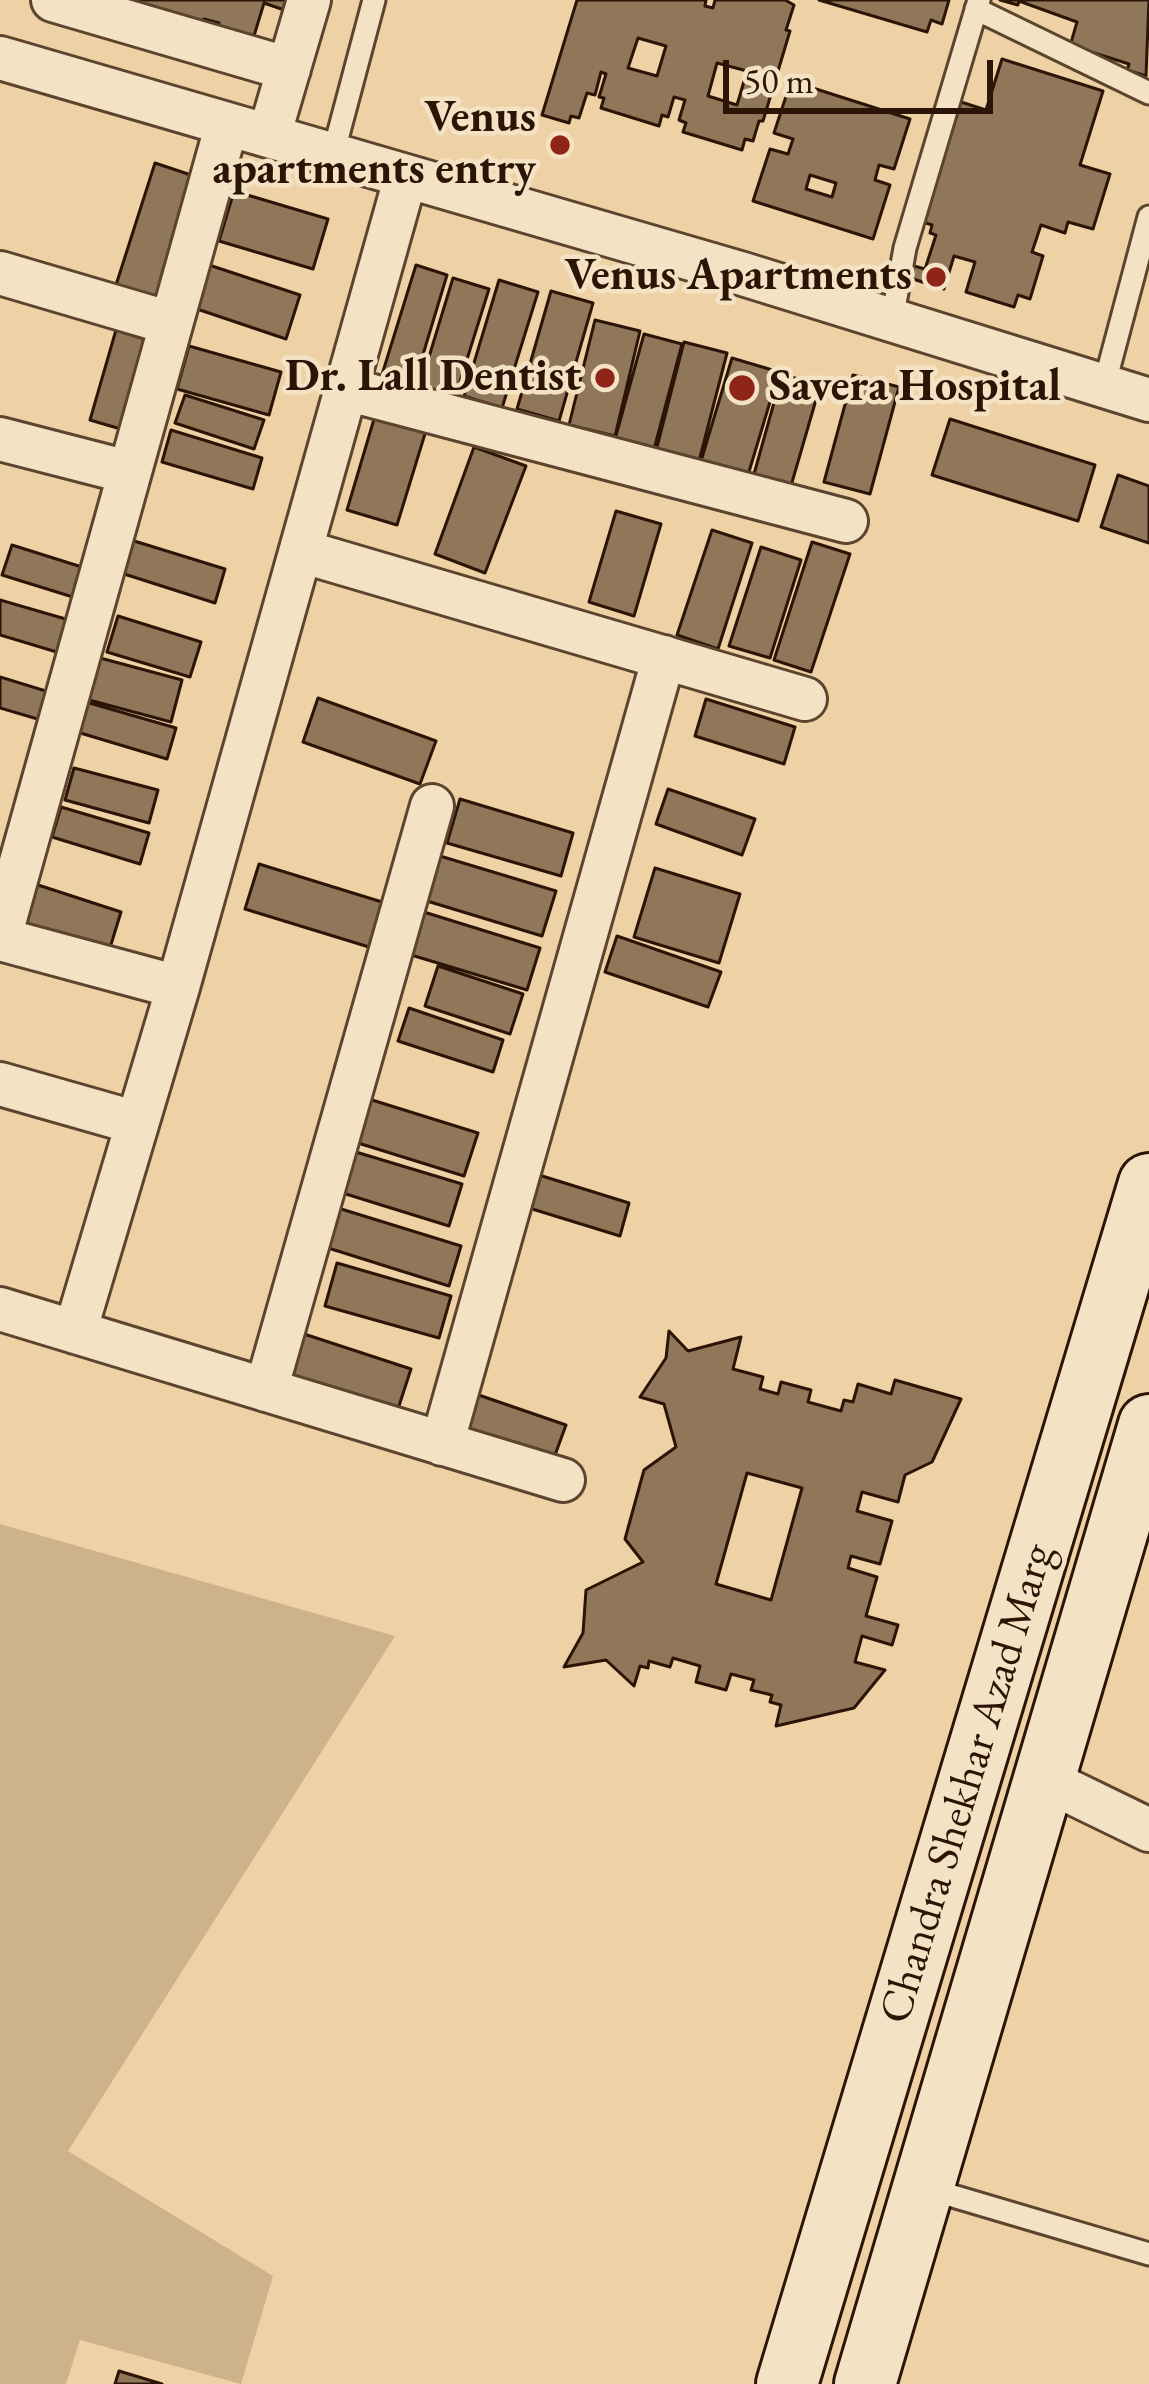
<!DOCTYPE html>
<html>
<head>
<meta charset="utf-8">
<style>
  body { margin:0 }
  #map { position:relative; width:1149px; height:2384px; overflow:hidden; background:#eed2a6; font-family:"EB Garamond",serif }
  canvas { display:block }
  .scale { position:absolute; left:723px; top:60px; width:270px; height:54px; box-sizing:border-box; border:6px solid #2c1406; border-top:0; padding-left:15px; font-size:36px; line-height:42px; white-space:nowrap; color:#2c1406; -webkit-text-stroke:9px #f4e2c5; paint-order:stroke }
</style>
</head>
<body>
<div id="map">
<canvas width="1149" height="2384"></canvas>
<div class="scale">50 m</div>
</div>
<script>
const ctx = document.querySelector('canvas').getContext('2d');
ctx.lineJoin = 'round';
function paint(path, color) { ctx.fillStyle = color; ctx.fill(path, 'evenodd'); }
function stroke(path, color, width, dash) { ctx.strokeStyle = color; ctx.lineWidth = width; ctx.lineCap = dash ? 'butt' : 'round'; ctx.setLineDash(dash || []); ctx.stroke(path); }
function label(font, color, halo, rows, align = 'center') {
  ctx.font = font + ' "EB Garamond",serif'; ctx.lineWidth = 9; ctx.setLineDash([]); ctx.textBaseline = 'middle'; ctx.strokeStyle = halo; ctx.fillStyle = color; for (const [text, x, y, turn = 0] of rows) {
    ctx.save(); ctx.translate(x, y); ctx.rotate((+turn || 0) * Math.PI / 180); ctx.textAlign = isNaN(turn) ? turn : align; if (halo) ctx.strokeText(text, 0, 0); ctx.fillText(text, 0, 0); ctx.restore();
  }
}
const green = new Path2D(`
  M0,1524L395,1636L68,2151L273,2276L241,2384L80,2340L66,2384H0Z`);
const building = new Path2D(`
  M127,0H294L290,12L264,3L250,49L214,38L219,23L204,19L199,34Z
  M577,0H706L705,6L713,8L715,0H785L794,5L786,30L790,31L763,121H759L753,141L745,139L742,150L683,132L686,123L679,120L685,100L674,97L668,117L662,115L659,126L601,108L604,98L599,97L606,74L601,72L595,95L587,93L579,118L571,116L569,123L542,115ZM638,38L666,46L657,76L628,68ZM717,63L747,71L737,105L708,96Z
  M819,0H949L942,24L931,20L927,32Z
  M1000,0H1149L1146,76L1127,70L1129,64L1088,51L1086,58L1068,53L1077,22L1019,1L1018,5Z
  M1002,59L1103,91L1080,165L1110,174L1093,229L1068,222L1065,233L1041,225L1032,252L1043,256L1030,299L1018,295L1014,307L966,292L975,262L954,256L944,289L910,278L914,266L925,269L936,235L930,233L932,225L923,222L961,102L986,110Z
  M791,81L910,119L894,169L879,165L875,180L890,185L873,239L753,201L770,149L788,154L793,139L774,133ZM810,175L836,183L832,197L806,189Z
  M155,163L197,177L159,298L116,285Z
  M234,191L328,219L313,269L219,241Z
  M209,265L300,295L286,339L194,308Z
  M416,265L447,275L412,391L380,381Z
  M453,278L489,289L453,404L418,393Z
  M499,280L538,292L502,408L464,396Z
  M551,291L593,303L559,421L517,409Z
  M595,320L640,331L615,436L569,425Z
  M116,330L151,341L124,430L90,420Z
  M644,334L682,344L653,453L614,443Z
  M684,342L727,353L698,465L655,455Z
  M189,346L281,372L269,415L177,389Z
  M732,358L779,372L745,485L698,471Z
  M782,374L820,386L786,503L749,492Z
  M853,375L899,387L870,494L824,482Z
  M185,395L264,420L254,449L175,423Z
  M377,409L428,424L397,525L347,510Z
  M950,419L1095,465L1078,521L932,475Z
  M171,430L262,458L253,489L162,462Z
  M474,447L526,466L485,573L435,554Z
  M1118,475L1149,486V543L1101,527Z
  M616,511L661,524L634,616L589,602Z
  M712,530L752,543L718,649L677,635Z
  M131,540L225,569L215,603L121,573Z
  M812,542L850,554L811,672L774,660Z
  M12,545L85,568L76,598L2,575Z
  M761,547L801,560L770,658L729,646Z
  M0,600L69,620L60,653L0,635Z
  M118,616L201,642L190,677L107,652Z
  M89,655L182,680L171,722L78,697Z
  M0,677L49,692L41,720L0,708Z
  M318,698L436,741L420,784L303,742Z
  M706,699L795,727L784,764L695,736Z
  M86,702L176,728L167,759L77,732Z
  M74,768L158,790L149,823L65,800Z
  M668,789L755,819L742,855L656,824Z
  M460,799L573,833L561,876L447,843Z
  M61,807L149,833L140,864L52,837Z
  M440,856L556,891L542,936L427,901Z
  M259,864L382,902L369,947L245,909Z
  M655,868L740,894L719,963L634,937Z
  M32,883L121,912L109,951L20,923Z
  M411,908L540,948L527,990L398,951Z
  M617,936L721,972L708,1007L605,972Z
  M438,966L523,994L510,1034L425,1006Z
  M409,1008L503,1040L493,1072L398,1041Z
  M356,1095L478,1133L464,1176L342,1138Z
  M346,1149L462,1184L449,1226L333,1190Z
  M539,1175L629,1203L620,1236L529,1208Z
  M338,1208L461,1246L449,1286L325,1247Z
  M337,1263L451,1296L439,1338L325,1306Z
  M669,1331L688,1351L741,1337L733,1369L763,1377L760,1389L778,1394L781,1382L811,1390L808,1402L841,1411L844,1400L853,1402L858,1384L891,1394L895,1380L961,1399L932,1462L905,1475L898,1502L862,1492L857,1511L892,1521L880,1564L851,1556L848,1568L877,1577L866,1616L898,1625L892,1645L862,1636L855,1662L885,1670L854,1708L776,1726L781,1705L770,1702L772,1695L751,1690L754,1680L731,1674L726,1690L696,1682L700,1666L673,1658L670,1667L649,1661L648,1668L640,1666L634,1686L606,1660L564,1667L583,1633L586,1590L643,1562L625,1539L644,1470L676,1447L664,1404L640,1397L666,1358ZM747,1473L802,1488L771,1600L716,1584Z
  M298,1332L411,1369L397,1412L284,1375Z
  M467,1391L566,1425L551,1466L453,1432Z
  M119,2371L162,2384H115Z`);
const lane = new Path2D(`
  M976,9L1149,93
  M333,154L374,0
  M892,320L905,248L979,0
  M1104,386L1149,217
  M929,2189L1149,2254`);
const street = new Path2D(`
  M53,0L289,69
  M0,58L743,274L1149,400
  M269,136L309,0
  M0,273L170,323
  M346,389L846,521
  M0,439L128,472
  M301,551L805,699
  M0,937L227,124
  M0,939L178,987
  M0,1084L137,1123
  M0,1309L563,1480
  M75,1332L178,987L406,176
  M266,1390L432,806
  M442,1444L664,657
  M1044,1779L1149,1830`);
const secondary = new Path2D(`
  M787,2384L1149,1184
  M865,2384L1149,1425`);
const markers = [
  [560,145,12,"#8f2418"],
  [936,277,12,"#8f2418"],
  [605,378,12,"#8f2418"],
  [742,388,15,"#8f2418"]
];
const poiNames = [
  ["Venus",536,119],
  ["apartments entry",536,171],
  ["Venus Apartments",912,277],
  ["Dr. Lall Dentist",581,378],
  ["Savera Hospital",769,388,"left"]
];
const streetNames = [
  ["Chandra Shekhar Azad Marg",968,1784,-73]
];
paint(green, '#cdb28b');
paint(building, '#917759');
stroke(building, '#2c1406', 3);
stroke(lane, '#5c442e', 27);
stroke(street, '#5c442e', 48);
stroke(secondary, '#2c1406', 66);
stroke(lane, '#f4e2c5', 21);
stroke(street, '#f4e2c5', 42);
stroke(secondary, '#f4e2c5', 60);
for (const [x, y, r, color] of markers) { const dot = new Path2D(); dot.arc(x, y, r, 0, 2 * Math.PI); ctx.fillStyle = color; ctx.fill(dot); stroke(dot, '#f4e2c5', 4.5); }
label('bold 45px', '#2c1406', '#f4e2c5', poiNames, 'right');
label('45px', '#2c1406', '#f4e2c5', streetNames);
</script>
</body>
</html>
